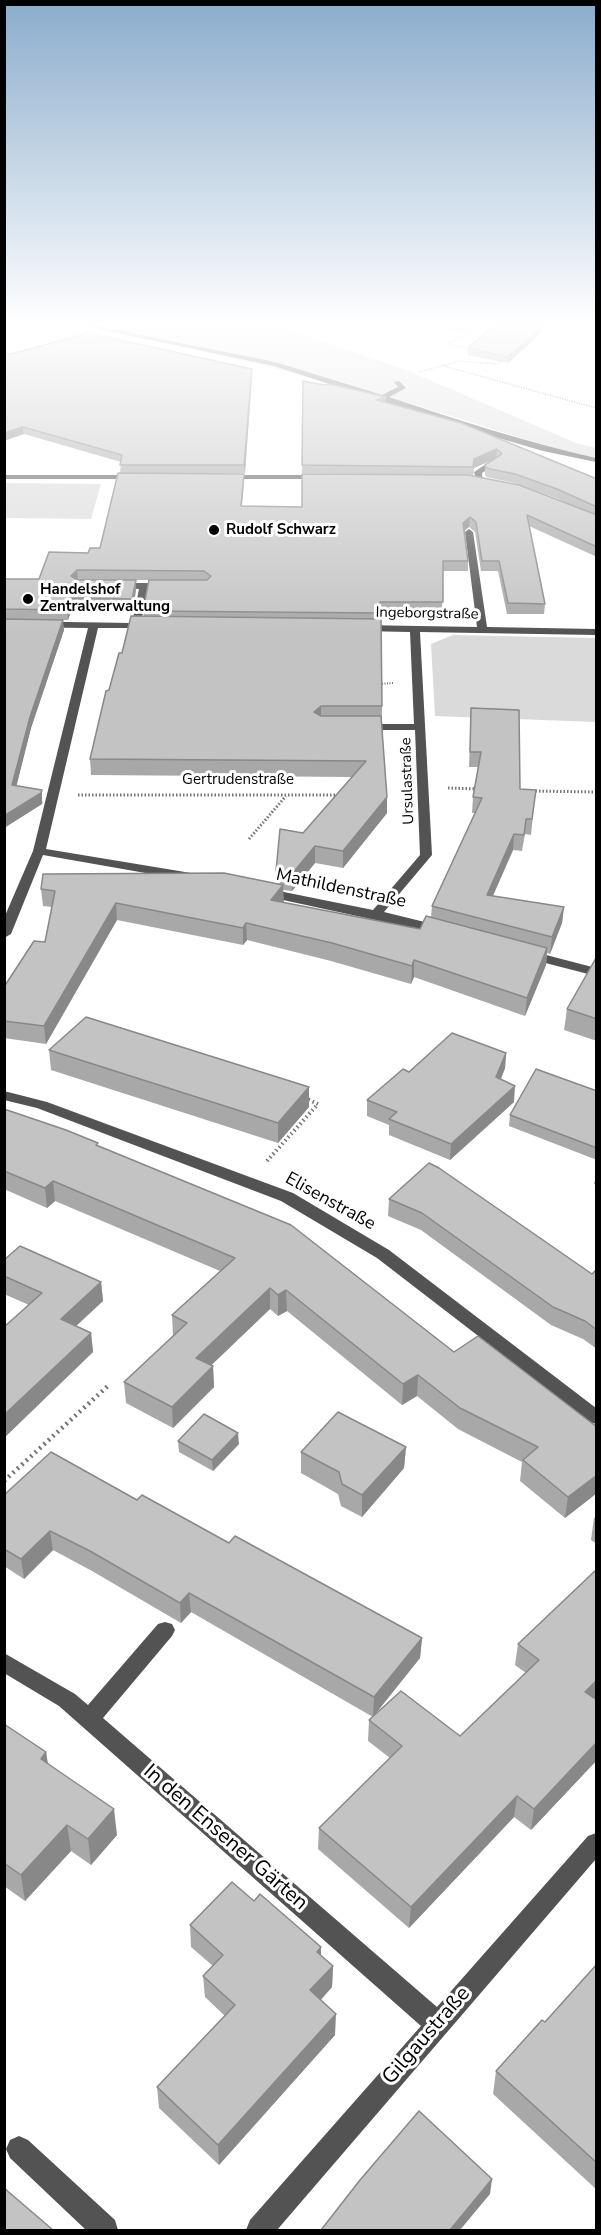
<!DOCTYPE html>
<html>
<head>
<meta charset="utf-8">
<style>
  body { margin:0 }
  #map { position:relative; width:601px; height:2235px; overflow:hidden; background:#fff; font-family:"Nunito Sans",sans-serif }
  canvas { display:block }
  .frame { position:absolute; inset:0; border:6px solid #000; pointer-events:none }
</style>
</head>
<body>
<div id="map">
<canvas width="601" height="2235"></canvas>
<div class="frame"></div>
</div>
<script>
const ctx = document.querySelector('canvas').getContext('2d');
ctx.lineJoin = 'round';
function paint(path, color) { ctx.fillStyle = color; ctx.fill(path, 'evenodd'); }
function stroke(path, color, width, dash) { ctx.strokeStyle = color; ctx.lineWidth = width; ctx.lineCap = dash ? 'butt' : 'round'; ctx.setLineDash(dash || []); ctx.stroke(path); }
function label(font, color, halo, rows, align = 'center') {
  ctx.font = font + ' "Nunito Sans",sans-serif'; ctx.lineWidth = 6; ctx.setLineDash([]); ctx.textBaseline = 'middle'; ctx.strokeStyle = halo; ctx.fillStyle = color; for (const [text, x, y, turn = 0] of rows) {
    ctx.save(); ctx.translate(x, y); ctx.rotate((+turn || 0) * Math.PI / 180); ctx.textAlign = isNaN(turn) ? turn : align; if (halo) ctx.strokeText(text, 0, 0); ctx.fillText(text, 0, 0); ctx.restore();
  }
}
const green = new Path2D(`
  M76,322H267L409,371L576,443L596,448V458C528,443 463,418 395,399C289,371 183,346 76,322Z
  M375,322L483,324L466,333Z
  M5,483L101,484L91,519L5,518Z
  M453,635L596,638V722L435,716L431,644Z`);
const pathFar4 = new Path2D(`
  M472,351L447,343L475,333L486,324L493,322
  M444,366L596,408
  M419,372L459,361L497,364L504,360`);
const pathFar3 = new Path2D(`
  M377,684L394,683`);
const pathFar2 = new Path2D(`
  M448,788L479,789
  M532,791L596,792
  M78,795H340
  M249,839L286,796`);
const pathFar1 = new Path2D(`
  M267,1161L318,1104L307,1099`);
const path = new Path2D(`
  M4,1481L110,1384`);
const minor = new Path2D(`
  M65,322H77L275,362L382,395L398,387L394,382L399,381L406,388L389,397C458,420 526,442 596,458V462L543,451L461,427L274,366Z
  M492,460L499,462L482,473L483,483H477L474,472Z
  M4,475H136L140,477L136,479H4Z
  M223,475H322L326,477L322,479H220V475Z
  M469,529L473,532L487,627L596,629V635L420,632L432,855L384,912L445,927L446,930L440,934L260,895L258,892L264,888L373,910L420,855L415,730H364L359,727L364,724H414L410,632L361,631L356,628L361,625L477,627L465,532Z
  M115,583H169L174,586L169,589H148L141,623L151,624V628H98L46,849L191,873L197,877L191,881L43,855L11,934L4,938V918L33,851L88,628L4,627V621L132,623L139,589L112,588V584Z
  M527,950L596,968V976L522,957L520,954Z
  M4,1091L47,1102L293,1193L389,1250L596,1408V1424L590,1422L377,1258L281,1201L37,1108L4,1100Z
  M165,1622L172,1624L175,1630L172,1636L103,1718L437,2007L588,1836L596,1833V1859L277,2230H246L250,2220L421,2026L59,1706L4,1673V1653L75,1694L88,1705L158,1624Z
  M19,2136L28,2140L115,2220L118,2230H86L10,2158L6,2149L10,2140Z`);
const wall = new Path2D(`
  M542,332L508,363L468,355V348Z
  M11,354L252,376L245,473H120L121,462L24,434Z
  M303,381L385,403L597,479V557L529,526L545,604L544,614H507L498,571H481L475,532L469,527L464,531L468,561V571H443L442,613L380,612L382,706V722L387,813L343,868L315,863L292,891L283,890V903L420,929L431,917L432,906L475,813H472L473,797L478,767H469L471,708L520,789L534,806L531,835L525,834L522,851L513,850L493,896L564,907L562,923L550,954L547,953L546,965L525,1016L414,977L411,984L331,961L247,940L243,945L117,920L46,1044L4,1038V987L45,942L52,907L43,906L41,889L276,884V871L303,833L352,777L91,775L90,759L109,690L122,653L144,616L143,611L149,580H136V590L133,609L72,608L68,620H62L64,630L31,728L16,786L43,802L42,804L4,828V579H39L88,553L244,483L242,506L302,507L420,475L302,473ZM495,459L485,465V474L486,477L514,483L556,498L573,506L470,476H473L474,468Z
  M596,958L597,1041L564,1030L567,1009Z
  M49,1050L309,1107L278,1143L51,1070Z
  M506,1053L505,1068L501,1079L514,1102L450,1160L389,1135V1125L367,1116V1100L409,1072Z
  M597,1091V1160L509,1126L510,1115Z
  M4,1109L98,1146L454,1352L597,1427V1493L565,1518L520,1481L522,1462L458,1429L417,1396L402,1405L287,1311L278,1316L270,1309L211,1365L213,1366L214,1387L173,1428L126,1403L124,1382L173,1336L172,1315L220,1271L55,1201L47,1208L4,1189Z
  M597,1172V1185L594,1184Z
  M389,1199L592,1274L597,1269V1349L583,1339L551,1325L421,1230L388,1216Z
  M4,1260L101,1282L103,1301L76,1326L91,1333L93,1352L4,1438V1327L29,1305L4,1294Z
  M178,1441L239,1444L213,1471L179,1452Z
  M406,1447L404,1468L362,1517L341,1506L338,1494L301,1473V1452Z
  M4,1495L137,1500L229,1543L422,1638L420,1658L374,1715L460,1736L526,1673L515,1665L518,1644L597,1569V1698L595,1699L597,1700V1760L531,1830L514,1817L409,1928L318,1849L319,1828L390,1758L368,1741L369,1720L373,1717L191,1612L181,1623L92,1571L53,1550L24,1579L4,1566Z
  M597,1516V1544L591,1540L594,1518Z
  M4,1724L46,1752L48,1764L117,1835L91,1865L71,1851L25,1901L4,1886Z
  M254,1901L333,1966L332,1987L321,2000L335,2035L219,2165L159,2108L157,2087L225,2016L205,1997L203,1976L213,1966L191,1947L190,1925Z
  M597,1964V2190L493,2094L496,2071L545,2022Z`);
const shadedWall = new Path2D(`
  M543,326L542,332L508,363V357Z
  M252,369V376L245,473L244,465Z
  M386,397L385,405L376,400Z
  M23,427L24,434L4,441V433Z
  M497,449L496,458L474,468L473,476L474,459Z
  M470,517L469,527L463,532V523Z
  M77,570L78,580L71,576Z
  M136,580V590L133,609L132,599Z
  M71,598L72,608L68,620L67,610Z
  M63,620L64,630L31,728L14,796L12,785L30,717Z
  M321,706V722L314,712Z
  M42,790V804L4,828V816Z
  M387,797V813L343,868V851Z
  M514,834L513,850L486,911L487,895Z
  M315,846V863L292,891V874Z
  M283,885L284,902L271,900Z
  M116,903L117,920L46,1044L44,1026Z
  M564,907L562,923L550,954L552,937Z
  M246,923L247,940L243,945V928Z
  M547,948L546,965L525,1016L527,998Z
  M414,960V977L411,984L412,966Z
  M506,1053L505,1068L495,1093L496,1077Z
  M515,1086L514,1102L450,1160L451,1144Z
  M309,1087V1107L278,1143V1123Z
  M53,1181L55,1201L47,1208L45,1188Z
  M101,1282L103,1301L63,1338L61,1319Z
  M270,1288V1309L197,1379L196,1358Z
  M286,1290L287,1311L278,1316V1295Z
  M91,1333L93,1352L4,1438V1415Z
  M213,1366L214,1387L173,1428L172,1407Z
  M418,1375L417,1396L402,1405L403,1384Z
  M238,1433L239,1444L213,1471L212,1460Z
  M406,1447L404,1468L362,1517V1495Z
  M597,1475V1493L565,1518L568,1497Z
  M50,1531L53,1550L24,1579L21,1559Z
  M189,1593L191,1612L181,1623L180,1603Z
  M422,1638L420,1658L373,1717L374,1697Z
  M597,1680V1698L582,1713L585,1692Z
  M597,1742V1760L531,1830L534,1809Z
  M46,1752L50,1779L41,1759Z
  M517,1796L514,1817L409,1928L411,1907Z
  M114,1809L117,1835L91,1865L88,1839Z
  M67,1825L71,1851L25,1901L21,1875Z
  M321,1947V1968L317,1952Z
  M333,1966L332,1987L310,2011V1990Z
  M336,2014L335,2035L219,2165L218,2145Z
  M492,2179L490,2194L460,2230H450Z`);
const building = new Path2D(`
  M498,322H502L543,326L508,357L468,348Z
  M88,333L252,369L244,465H120L122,455L23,427L4,433V353L11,354Z
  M303,381L324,385L329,384L386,397L376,400L461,423L597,479V507L557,489L515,474L486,468L485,465L502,454L497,449L474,459L473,467L302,465Z
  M118,473L244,474L241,506L302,507V474L468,475L519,485L597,515V547L527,515L545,604L508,603L499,561H482L476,522L470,517L463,523L468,561H443V602H380V613L143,611L149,580H207L211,576L204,571L77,570L71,576L78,580H136L132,599L71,598L67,610L4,609V579H39L49,552L88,553L90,548H100Z
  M131,616L381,619L382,706H321L314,712L321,716H381L387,797L343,851L315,846L292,874L276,871L280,829L303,833L366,761L90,759L106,691L109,690L119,653H122Z
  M4,619L63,620L30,717L12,785L42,790L41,793L4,816Z
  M471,708L519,710L520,789L536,790L532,819H526L524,835L514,834L487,895L564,907L552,937L432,906L482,798L473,797L481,752H470Z
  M224,873L283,885L271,900L420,929L426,916L547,948L527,998L414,960L412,966L332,943L246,923L243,928L116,903L44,1026L4,1021V987L34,941L45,942L55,891L41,889L43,874Z
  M596,958H597V1019L567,1009Z
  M86,1017L309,1087L278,1123L49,1050Z
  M452,1033L506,1053L496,1077L515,1086L451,1144L389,1119L397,1112L367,1100L403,1069L409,1072Z
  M536,1069L597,1091V1148L510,1115Z
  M4,1109L66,1130L98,1143L96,1145L291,1225L454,1352L478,1336L597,1427V1475L568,1497L523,1460L538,1447L460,1408L418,1375L403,1384L286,1290L278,1295L270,1288L196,1358L213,1366L172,1407L124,1382L187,1323L172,1315L235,1258L53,1181L45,1188L4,1171Z
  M429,1163L439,1168L592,1274L597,1269V1330L585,1321L553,1307L422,1213L389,1199Z
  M20,1246L101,1282L61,1319L91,1333L4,1415V1327L42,1293L4,1276V1260Z
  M338,1412L406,1447L362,1495L342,1484L339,1472L301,1452Z
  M204,1414L238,1433L212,1460L178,1441Z
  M51,1452L137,1500L142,1495L229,1543L235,1536L422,1638L374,1697L189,1593L180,1603L90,1551L50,1531L21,1559L4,1549V1495Z
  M597,1569V1680L585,1692L597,1700V1742L534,1809L517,1796L411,1907L319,1828L402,1746L369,1720L401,1691L460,1736L539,1660L518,1644Z
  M4,1724L46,1752L41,1759L114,1809L88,1839L67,1825L21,1875L4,1863Z
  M232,1882L254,1901L260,1894L321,1947L317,1952L333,1966L310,1990L336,2014L218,2145L157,2087L235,2005L203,1976L223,1955L190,1925Z
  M597,1964V2163L496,2071L542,2020L545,2022Z
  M419,2111L492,2179L450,2230H321L360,2180Z
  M4,2188L53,2230H4Z`);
const markers = [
  [214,530,6,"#000"],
  [28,599,6,"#000"]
];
const farPoinames = [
  ["Rudolf Schwarz",226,530],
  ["Handelshof",40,590],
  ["Zentralverwaltung",40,607]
];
const farStreetnames = [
  ["Ingeborgstraße",427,614,1],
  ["Gertrudenstraße",238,780],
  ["Ursulastraße",408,781,-92]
];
const streetNames = [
  ["Mathildenstraße",341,889,12],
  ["Elisenstraße",330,1202,29]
];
const nearStreetnames = [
  ["In den Ensener Gärten",225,1838,41],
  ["Gilgaustraße",427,2036,-49]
];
paint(green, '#dadada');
stroke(pathFar4, '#757575', 1.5, [1, 1.5]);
stroke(pathFar3, '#757575', 2, [1, 1.5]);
stroke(pathFar2, '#757575', 3, [1.5, 2]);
stroke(pathFar1, '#757575', 4, [1.5, 3]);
stroke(path, '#757575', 4.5, [2, 4]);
paint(minor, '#535353');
paint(wall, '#a8a8a8');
paint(shadedWall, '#888');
paint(building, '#c3c3c3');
stroke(building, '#888', 1.5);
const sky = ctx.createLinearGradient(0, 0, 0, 635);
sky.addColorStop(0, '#8baccc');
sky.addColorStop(0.51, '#fff');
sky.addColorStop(1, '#ffffff00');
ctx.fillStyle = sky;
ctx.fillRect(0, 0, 601, 635);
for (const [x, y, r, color] of markers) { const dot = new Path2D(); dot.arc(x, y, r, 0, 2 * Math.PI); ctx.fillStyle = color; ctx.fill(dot); stroke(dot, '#fff', 2); }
label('bold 15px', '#000', '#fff', farPoinames, 'left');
label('15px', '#000', '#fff', farStreetnames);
label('18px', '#000', '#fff', streetNames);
label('21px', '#000', '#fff', nearStreetnames);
</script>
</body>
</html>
